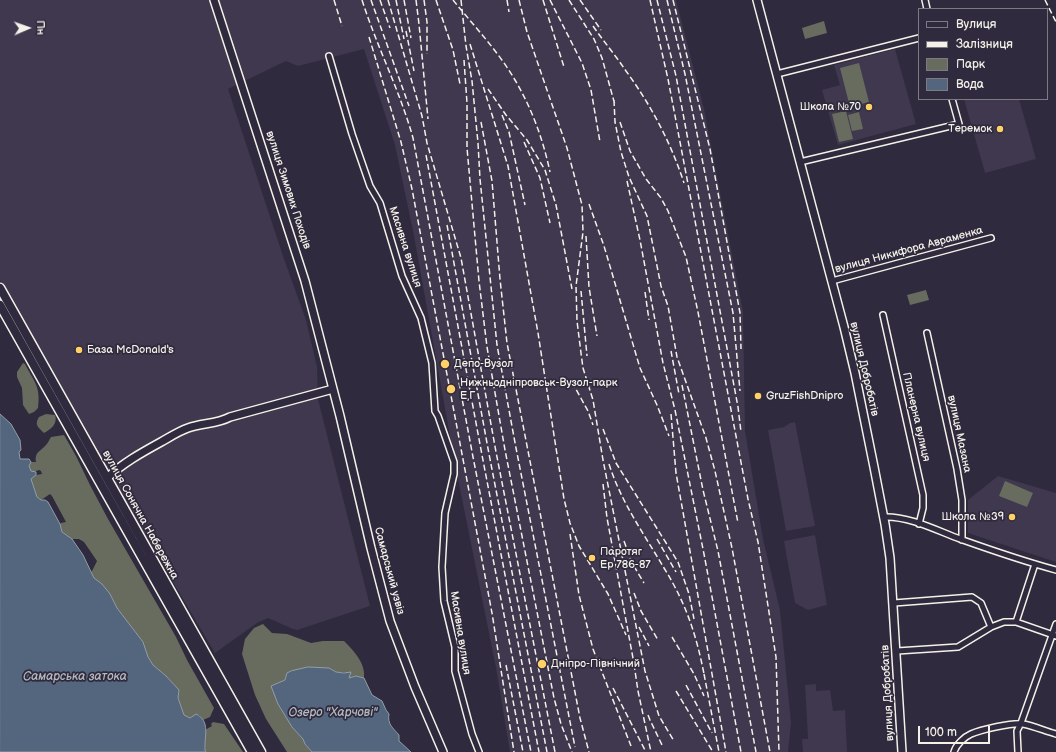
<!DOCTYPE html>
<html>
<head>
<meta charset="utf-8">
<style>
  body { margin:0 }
  #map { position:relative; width:1056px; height:752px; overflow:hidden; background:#2f2a3d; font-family:"Balsamiq Sans",sans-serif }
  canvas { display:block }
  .legend { position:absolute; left:918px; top:8px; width:130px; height:92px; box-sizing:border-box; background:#2f2a3d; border:1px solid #7e7a81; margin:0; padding:5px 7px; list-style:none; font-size:12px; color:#f4f1e8 }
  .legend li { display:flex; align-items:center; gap:8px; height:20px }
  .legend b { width:20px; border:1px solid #7e7a81 }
  .north { position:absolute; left:8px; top:8px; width:40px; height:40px; -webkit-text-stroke:3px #2f2a3d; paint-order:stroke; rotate:88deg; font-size:11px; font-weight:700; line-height:16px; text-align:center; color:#f4f1e8 }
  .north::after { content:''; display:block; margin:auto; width:14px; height:18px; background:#f4f1e8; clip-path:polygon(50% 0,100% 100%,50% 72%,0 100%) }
  .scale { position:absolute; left:918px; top:726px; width:72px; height:18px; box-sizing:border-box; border:2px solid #f4f1e8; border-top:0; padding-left:5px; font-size:12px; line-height:14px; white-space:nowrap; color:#f4f1e8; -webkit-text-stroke:3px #2f2a3d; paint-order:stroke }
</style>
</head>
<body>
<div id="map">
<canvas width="1056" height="752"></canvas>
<ul class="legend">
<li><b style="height:5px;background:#2f2a3d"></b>Вулиця</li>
<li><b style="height:5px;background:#f4f1e8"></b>Залізниця</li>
<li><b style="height:11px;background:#676c5e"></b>Парк</li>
<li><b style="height:11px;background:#53667e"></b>Вода</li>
</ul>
<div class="north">Пн</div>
<div class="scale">100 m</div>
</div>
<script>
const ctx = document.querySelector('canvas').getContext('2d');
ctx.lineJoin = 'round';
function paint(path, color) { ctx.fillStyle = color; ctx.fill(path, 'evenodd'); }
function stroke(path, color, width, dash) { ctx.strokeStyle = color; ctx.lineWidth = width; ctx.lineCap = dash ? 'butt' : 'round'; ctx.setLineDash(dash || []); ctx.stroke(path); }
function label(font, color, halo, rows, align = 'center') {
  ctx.font = font + ' "Balsamiq Sans",sans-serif'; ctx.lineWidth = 3.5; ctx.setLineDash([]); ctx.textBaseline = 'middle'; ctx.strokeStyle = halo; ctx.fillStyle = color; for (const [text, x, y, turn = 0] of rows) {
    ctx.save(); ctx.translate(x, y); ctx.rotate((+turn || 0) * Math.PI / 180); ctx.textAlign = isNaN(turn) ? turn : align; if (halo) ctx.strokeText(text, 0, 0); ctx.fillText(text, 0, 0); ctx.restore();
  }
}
const built = new Path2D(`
  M0,0H676L704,109L743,312L745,431L763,539L780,610L791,723L788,752H510L496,668L455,464L414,236L395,145L364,49L298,66L286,61L228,89L283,256L306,320L317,367L318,399L370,606L297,630L293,629L268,618L257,623L215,653L135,518L0,280Z
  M895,49L916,124L838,145L822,90L840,85L834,65Z
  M964,99H1019L1036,159L985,173Z
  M795,422L815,526L786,531L768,430L784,427L790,423Z
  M998,476L1056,493V562L968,533V500Z
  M815,535L827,605L808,610L795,603L784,541Z
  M816,684V691L830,690L833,711L845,710L847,752H803L802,739H808L805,685Z`);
const green = new Path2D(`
  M824,21L827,33L805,39L802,28Z
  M859,63L869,102L850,107L840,68Z
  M846,111L853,139L839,142L832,114Z
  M859,112L863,129L852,131L848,115Z
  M926,290L929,300L910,305L907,295Z
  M23,363L25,364C34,382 41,386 38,408L34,412L29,414L23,405L22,388L17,377V372Z
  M46,414L55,415C58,424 51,429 44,433C38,427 34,425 39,417Z
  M64,435L76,456L90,485L108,519L176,637L187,660L214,708L210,717L203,720L199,715L190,718L184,715L178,698L179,690L166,676L153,665L148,657L143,642L117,608L110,594L102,584L94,578L91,573L97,561L84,542L79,539H72L62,532L60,524L61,523L66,522L52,496L50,494L41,500L37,497L31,479L36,475L42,474L41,471L39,470L34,472H31L29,466L31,462H36C34,452 41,451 46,445C48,443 49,440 51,437Z
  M1005,481L1033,493L1027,507L999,496Z
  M263,624L272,633L287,634L311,643L323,641H344C353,650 366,663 364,678L356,676L348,678L351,673L336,672L329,668L287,673L285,680L272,686L278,704L292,727L303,739L305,744L312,752H287L266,719L255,695L242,654L245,639L254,628Z
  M213,722L224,724L243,752H206L205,750V730L212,726L211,724Z`);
const water = new Path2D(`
  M0,414L11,424L20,440L21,450L19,452L20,459H29L31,462L29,466L31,471L36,472V475L31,479L37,497L41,500H45L48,502L60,524L62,532L72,539L83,555L94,578L102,584L110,594L117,608L143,642L148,657L153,665L166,676L179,690L178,698L184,715L190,718L196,714C211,721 204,737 205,750L206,752H0Z
  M308,667L329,668L336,672L344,673L351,672L349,678L356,676L364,678L372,695L382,701L386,710L389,714C387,724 393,728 399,735V741L411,752H312L305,744L303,739L292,727L278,704L271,686L285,680L287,673L291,671Z`);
const street = new Path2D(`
  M925,0L927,9
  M329,56L352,134L370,186L380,203L402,276L421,318L432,363L435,411L438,416L454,462V474L445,513L442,567L444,601L455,647V671L472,734L479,752
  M777,74L919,38
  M800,162L959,124L952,99
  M832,281L991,238
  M883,315L923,495V508L919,524
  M927,333L957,469L962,500V540
  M884,517C909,516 936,530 960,539C991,550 1023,561 1056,570
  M894,603L972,597L981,603L991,627
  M1016,622L1035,564
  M897,651L958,647L991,627L1004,622H1016L1056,636
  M954,752C956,745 964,737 971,734C980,730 1013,722 1023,724C1034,726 1045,731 1056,734
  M1018,752L1017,731L1021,723L1056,624`);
const secondary = new Path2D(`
  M214,0L305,281L340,416L371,548L390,621L415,687L443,752
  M757,0L844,327L855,373L874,467L885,524L890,558L902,752
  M107,478C123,463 141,453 161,442C170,437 179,431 188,428C202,423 217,424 230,417L333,389`);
const primary = new Path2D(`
  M0,288L261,752
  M0,305L252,752`);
const rail = new Path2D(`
  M334,0L342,26
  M362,0C377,47 400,91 413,138L473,457L531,752
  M371,0L409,106
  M380,0L390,28
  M388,0L422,116L427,143L461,258L496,452L555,752
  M396,0L404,39
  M404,0L411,38
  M416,0L419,24L428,119
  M424,0L427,22V54
  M436,0L453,50L460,84
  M453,0C474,26 498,51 515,80C532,109 543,139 550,172
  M461,0L466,46L472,81L478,143L480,179L497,345L516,448L575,747
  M507,0L509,12
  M519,0L527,32L567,148L582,205L583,232L576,286L577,321L581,353L583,368L593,400L603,460L645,671L659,716L674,741
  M543,0L564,67
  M550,0L582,63L591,90L600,142
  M569,0L594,39L602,58L615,105
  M580,0L601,30
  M650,0L668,79L748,499L758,542L776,657L779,752
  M657,0L676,76L738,407L741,432
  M667,0L685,74L733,313L740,391
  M673,0L710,149L740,313L741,349
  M1045,0L1056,22
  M593,26C604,42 616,56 626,71C651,105 671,143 684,183
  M406,31L414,71
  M369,37L401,142L412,189L492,613L514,752
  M470,44L508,166L538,333L564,499L570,523L579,546L608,594L626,635
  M464,60L467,103V148L479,281L487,347L505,450L554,698L561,724L572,752
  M488,89L506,115L527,140L545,170L556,205L572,289
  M614,100L615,122L621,152L629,177L647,216L661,286L668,306L677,357L706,438L715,471L732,548L770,752
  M502,115L509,132L525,205
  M481,122L492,181L500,279L507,343L580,718L589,752
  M620,122L630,151L646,179L661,198L668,211L686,257L698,312L738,523
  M524,142L540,178L550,223
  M426,155L482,455L539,752
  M627,181L640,240L663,363L675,410L704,554L741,752
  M589,204L604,246L640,368L657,405L669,436
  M447,225L489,454L547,752
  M586,236L589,287L597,336
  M581,291L587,356
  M645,292L649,320
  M671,351L679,394
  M572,382L588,411L593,425
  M682,385L703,490L718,551L756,752
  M671,414L676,473L726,752
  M603,429L616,463L678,562L689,594L694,619
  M609,464C621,502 644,534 664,568C687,605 697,637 705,679
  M603,484L607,518L635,669
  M570,534L579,595L593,649L631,746
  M657,539L676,572
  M624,541L632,563L644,583
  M634,593L641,611L658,640
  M639,627L649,646
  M672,637L694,674L704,696
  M634,664L638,691L651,752
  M506,665L523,752
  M704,674L719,752
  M686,685L712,733
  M613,688L646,752
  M676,691L713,752
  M648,715L650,720L663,747`);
const markers = [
  [869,107,4,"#ffd166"],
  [1000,129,4,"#ffd166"],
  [79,350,4,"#ffd166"],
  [445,364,5,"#ffd166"],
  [451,389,5,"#ffd166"],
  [758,396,4,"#ffd166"],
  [1012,517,4,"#ffd166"],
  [592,558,4,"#ffd166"],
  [542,664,5,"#ffd166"]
];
const poiNames = [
  ["Школа №70",861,107,"right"],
  ["Теремок",992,129,"right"],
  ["База McDonald's",87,350],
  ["Депо-Вузол",454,364],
  ["Нижньодніпровськ-Вузол-парк",460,383],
  ["Е,Г",460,396],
  ["GruzFishDnipro",766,396],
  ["Школа №39",1004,517,"right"],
  ["Паротяг",600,552],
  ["Ер 786-87",600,565],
  ["Дніпро-Північний",551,664]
];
const streetNames = [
  ["вулиця Зимових Походів",288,190,72],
  ["Масивна вулиця",405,247,72],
  ["вулиця Никифора Авраменка",909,250,-15],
  ["вулиця Добробатів",864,369,77],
  ["Планерна вулиця",916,417,77],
  ["вулиця Мазана",959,434,78],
  ["вулиця Сонячна Набережна",140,515,61],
  ["Самарський узвіз",389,571,75],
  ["Масивна вулиця",460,633,81],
  ["вулиця Добробатів",888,693,-93]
];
const waterNames = [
  ["Самарська затока",75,677],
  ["Озеро \"Харчові\"",333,713]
];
paint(built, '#3f384e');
paint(green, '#676c5e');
paint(water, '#53667e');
stroke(water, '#939ea8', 1);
stroke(street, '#f4f1e8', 8);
stroke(secondary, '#f4f1e8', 10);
stroke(primary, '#f4f1e8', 11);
stroke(street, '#2f2a3d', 5);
stroke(secondary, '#2f2a3d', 7);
stroke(primary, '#2f2a3d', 8);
stroke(rail, '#f4f1e8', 1.5, [6, 3]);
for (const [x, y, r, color] of markers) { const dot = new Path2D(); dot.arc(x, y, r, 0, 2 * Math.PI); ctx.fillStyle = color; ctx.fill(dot); stroke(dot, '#2f2a3d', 1.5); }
label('11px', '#f4f1e8', '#2f2a3d', poiNames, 'left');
label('11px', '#f4f1e8', '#2f2a3d', streetNames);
label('italic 12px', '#b4b9be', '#2f2a3d', waterNames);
</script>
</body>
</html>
